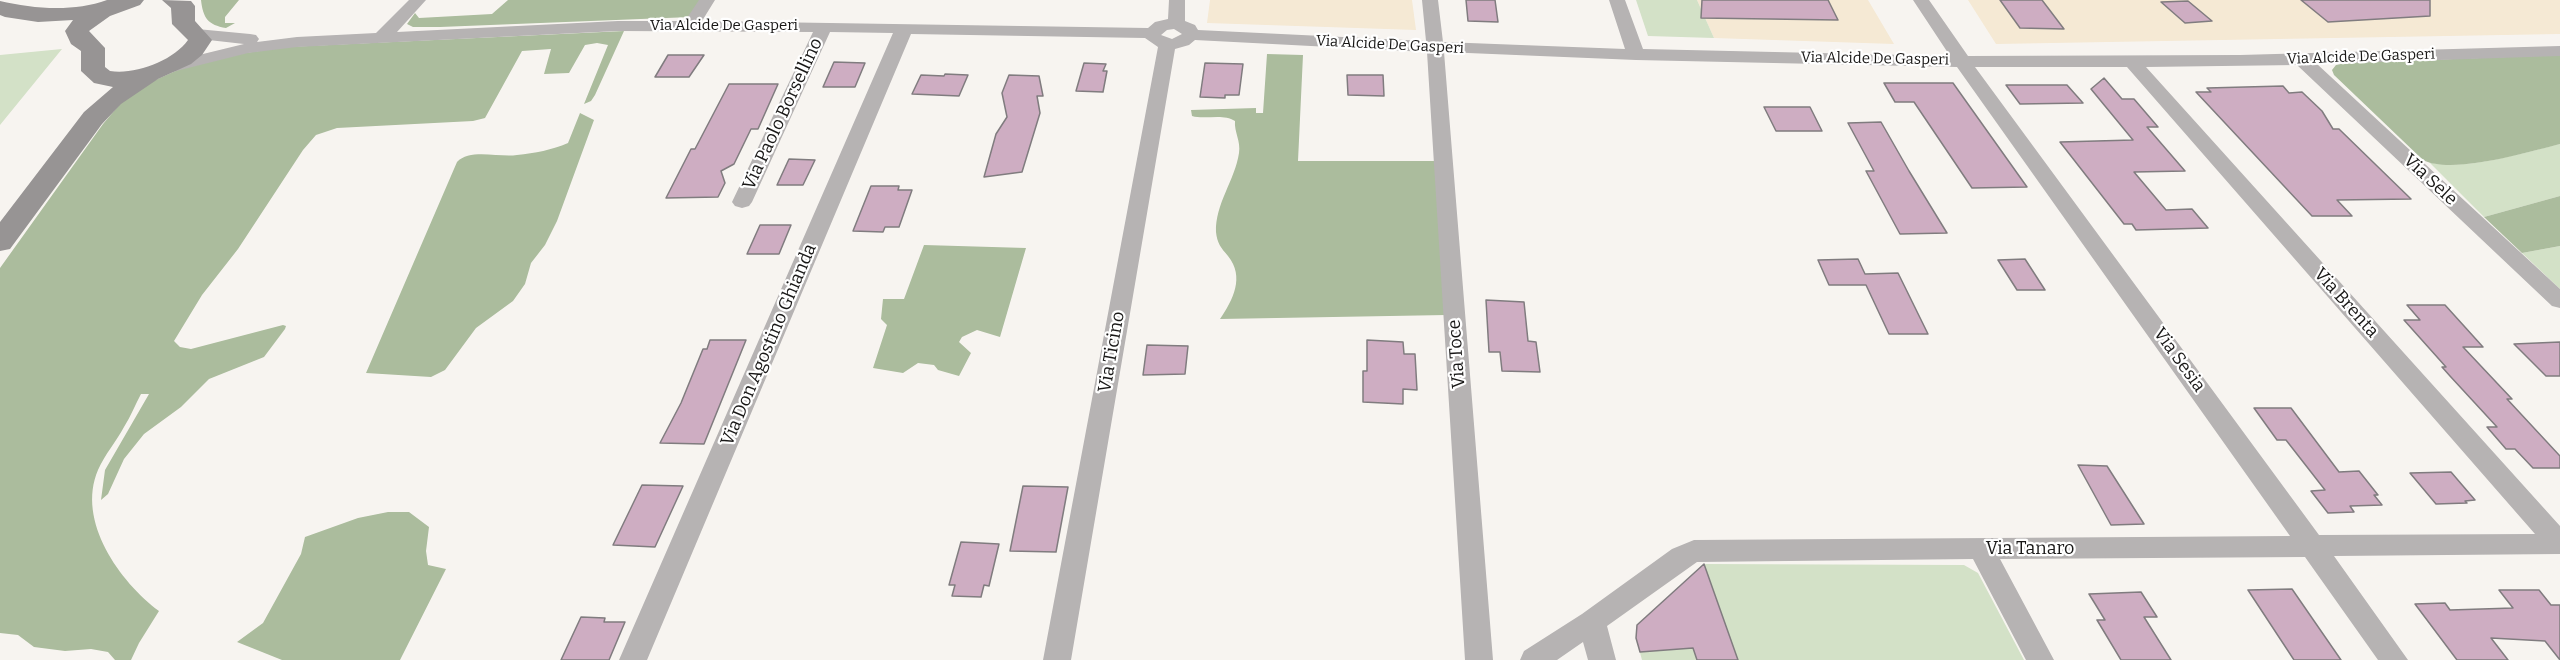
<!DOCTYPE html>
<html>
<head>
<meta charset="utf-8">
<style>
  body { margin:0 }
  canvas { display:block; background:#f7f4f0 }
</style>
</head>
<body>
<canvas width="2560" height="660"></canvas>
<script>
const ctx = document.querySelector('canvas').getContext('2d');
ctx.lineJoin = 'round';
function paint(path, color) { ctx.fillStyle = color; ctx.fill(path, 'evenodd'); }
function stroke(path, color, width, dash) { ctx.strokeStyle = color; ctx.lineWidth = width; ctx.lineCap = dash ? 'butt' : 'round'; ctx.setLineDash(dash || []); ctx.stroke(path); }
function label(font, color, halo, rows, align = 'center') {
  ctx.font = font + ' Bitter,serif'; ctx.lineWidth = 4.5; ctx.setLineDash([]); ctx.textBaseline = 'middle'; ctx.strokeStyle = halo; ctx.fillStyle = color; for (const [text, x, y, turn = 0] of rows) {
    ctx.save(); ctx.translate(x, y); ctx.rotate((+turn || 0) * Math.PI / 180); ctx.textAlign = isNaN(turn) ? turn : align; if (halo) ctx.strokeText(text, 0, 0); ctx.fillText(text, 0, 0); ctx.restore();
  }
}
const industrial = new Path2D(`
  M1210,0H1412L1416,30L1207,23Z
  M1697,0H1868L1894,44L1714,38Z
  M1968,0H2560V34L1996,44Z`);
const green = new Path2D(`
  M1636,0H1697L1714,38L1648,36Z
  M62,49L0,125V55Z
  M2560,144V196L2484,217L2429,162C2461,172 2526,152 2560,144Z
  M2560,246V289L2522,253Z
  M1704,564L1964,565L1978,573L2024,660H1642L1636,638L1637,625Z`);
const forest = new Path2D(`
  M201,0H239L225,17V23H235L226,28C208,25 203,18 201,0Z
  M508,0H702L691,17L440,27H413L407,24L415,13L419,18L492,14Z
  M624,31L595,95L591,101L584,104L608,45L597,43L585,45L569,73L544,74L551,49L522,51L485,118L473,121L337,128L316,135L303,150L238,249L202,295L174,341L180,347L191,349L283,325L286,326L285,329L264,357L209,379L181,407L144,434L124,459L108,494L101,500L105,470L149,394H141C135,405 131,416 124,427C116,442 105,454 98,470C76,521 120,582 159,611L139,643L131,660H115L108,652L91,649L65,651L34,647L18,635L0,633V268L103,124L126,97L142,86L180,69L217,57L287,47Z
  M1267,54L1303,55L1298,161H1438L1446,315L1220,319C1233,300 1245,277 1228,256C1221,248 1217,243 1216,232C1215,204 1235,180 1239,153C1241,141 1234,132 1235,121C1223,113 1205,120 1192,116L1191,110L1256,108V113H1263Z
  M2560,55V144C2528,152 2452,175 2423,160L2334,75L2332,70L2336,65L2346,63Z
  M580,113L594,120L557,221L545,245L531,263L525,284L513,301L476,328L445,370L431,377L366,373L457,162C470,148 500,158 517,155C535,153 552,150 568,143Z
  M2560,196V246L2522,253L2484,217Z
  M924,245L1026,248L1000,337L977,330L962,337L959,342L971,353L959,376L938,370L934,365L918,363L903,373L873,368L887,325L881,319L883,299H904Z
  M388,512H409L429,527L426,551L428,565L446,569L400,660H282L237,642L263,623L301,554L305,537L358,518Z`);
const building = new Path2D(`
  M1466,0H1495L1498,22L1468,21Z
  M1702,0H1828L1838,20L1701,18Z
  M2000,0H2042L2064,29L2020,28Z
  M2301,0H2430V16L2328,22Z
  M2188,1L2212,21L2185,23L2161,2Z
  M668,55H704L689,77H655Z
  M834,62L865,63L855,87H823Z
  M1084,63L1106,64L1103,71H1107L1103,92L1076,91Z
  M1205,63L1243,64L1239,95H1225V98L1200,97Z
  M945,74L968,75L959,96L912,94L921,75L944,76Z
  M1009,75L1039,76L1043,96H1037L1040,113L1022,172L984,177L996,134L1007,117L1002,93Z
  M1347,75H1383L1384,96L1348,95Z
  M2104,78L2122,99H2134L2158,127H2147L2185,171L2134,172L2166,210L2192,209L2208,228L2136,230L2132,224H2124L2060,142L2133,140L2091,89Z
  M1884,83H1953L2027,187L1972,188L1914,102H1895Z
  M729,84H778L758,129H751L734,164L721,171L725,183L718,197L666,198L691,149H695Z
  M2006,85H2067L2083,103L2020,104Z
  M2283,86L2289,93L2302,92L2322,111L2333,129H2339L2411,199L2337,200L2352,216H2312L2196,92H2211L2207,88Z
  M1764,107H1810L1822,131H1776Z
  M1881,122L1909,171L1947,233L1900,234L1866,171H1874L1848,123Z
  M789,159L815,160L803,185H777Z
  M871,186H899L898,190H912L899,227H885L883,232L853,231Z
  M760,225H791L779,254H747Z
  M1858,259L1865,274L1898,273L1928,334H1889L1866,285H1829L1818,260Z
  M2025,259L2045,290H2017L1998,260Z
  M1486,300L1524,302L1528,341L1536,342L1540,372L1502,371L1500,352H1489Z
  M2407,305H2445L2483,347H2463L2512,399H2507L2560,456V468H2533L2515,449H2506L2487,427H2497L2450,376L2442,367H2446L2404,320H2420Z
  M710,340H746L704,444L660,443L681,403L703,349H707Z
  M1367,340L1403,342L1404,354H1415L1417,390L1403,389V404L1363,402V371H1367Z
  M2560,342V376H2546L2514,344Z
  M1147,345L1188,346L1185,374L1143,375Z
  M2254,408H2291L2339,472L2359,471L2378,495H2374L2382,505L2350,506L2354,512L2328,513L2311,491L2325,490L2286,440H2277Z
  M2078,465L2107,466L2144,524L2111,525Z
  M2451,472L2475,500L2465,501L2467,503L2436,504L2410,473Z
  M642,485L683,486L655,547L613,545Z
  M1023,486L1068,487L1056,552L1010,551Z
  M961,542L999,544L989,586L984,585L981,597L952,596L955,585H949Z
  M1704,564L1738,660H1697L1693,648L1640,652L1636,638L1637,625Z
  M2292,589L2341,660H2294L2248,590Z
  M2499,590H2539L2551,605H2560V660L2545,641L2491,638L2508,660H2457L2415,604L2445,603L2450,610L2513,608Z
  M2141,592L2157,617H2144L2171,660H2121L2097,620H2105L2089,594Z
  M581,617L605,618L604,622H625L609,660H561Z`);
const street = new Path2D(`
  M409,0H426L397,32L618,21H685L699,0H715L702,21L1148,28L1155,22L1168,19L1169,0H1185V21L1195,25L1198,30L1426,41L1422,0H1438L1443,42L1625,49L1609,0H1625L1643,49L1950,56L1913,0H1929L1968,56L2240,55L2560,46V56L2317,64L2560,289V308L2552,306L2297,65L2146,67L2560,526V554L2334,556L2408,660H2378L2305,557L2000,559L2054,660H2026L1973,559L1697,562L1607,626L1616,660H1588L1583,642L1557,660H1520L1524,651L1582,614L1672,549L1694,540L2290,536L1957,67L1636,60L1444,52L1493,660H1465L1427,52L1195,40L1189,45L1175,49L1071,660H1043L1158,47L1145,38L911,34L647,660H619L893,33L830,32L752,202L749,206L742,208L735,206L732,202L813,32L618,31L297,47L248,53L168,73L162,72L159,68L162,64L244,44L191,38L188,34L191,30L197,29L250,34L256,35L259,39L257,42L297,37L376,33ZM1174,29L1182,34L1172,39L1161,35L1167,30ZM1975,67H2127L2535,534L2319,535Z`);
const secondary = new Path2D(`
  M107,0H144L140,5L110,16L89,31L105,48V67L110,71C135,75 173,61 188,40L172,24L171,8L162,0L191,1L195,6V21L212,40L202,55L191,64L158,79L121,104L102,124L10,249L0,251V222L84,112L113,87L94,83L81,71V51L71,44L65,31L73,20L38,22L5,17L0,15V1C34,9 74,12 107,0Z`);
const farStreetnames = [
  ["Via Alcide De Gasperi",724,26],
  ["Via Alcide De Gasperi",1390,45,3],
  ["Via Alcide De Gasperi",2361,57,-2],
  ["Via Alcide De Gasperi",1875,59,1]
];
const streetNames = [
  ["Via Paolo Borsellino",783,114,-65],
  ["Via Sele",2430,180,43],
  ["Via Brenta",2346,303,48],
  ["Via Don Agostino Ghianda",769,345,-67],
  ["Via Ticino",1112,352,-80],
  ["Via Toce",1457,354,-94],
  ["Via Sesia",2179,360,54],
  ["Via Tanaro",2030,549]
];
paint(industrial, '#f5e9d4');
paint(green, '#d3e1c7');
paint(forest, '#abbc9d');
paint(building, '#ceadc2');
stroke(building, '#807c7f', 1.5);
paint(street, '#b6b3b3');
paint(secondary, '#979494');
label('15px', '#181716', '#fff', farStreetnames);
label('18px', '#181716', '#fff', streetNames);
</script>
</body>
</html>
